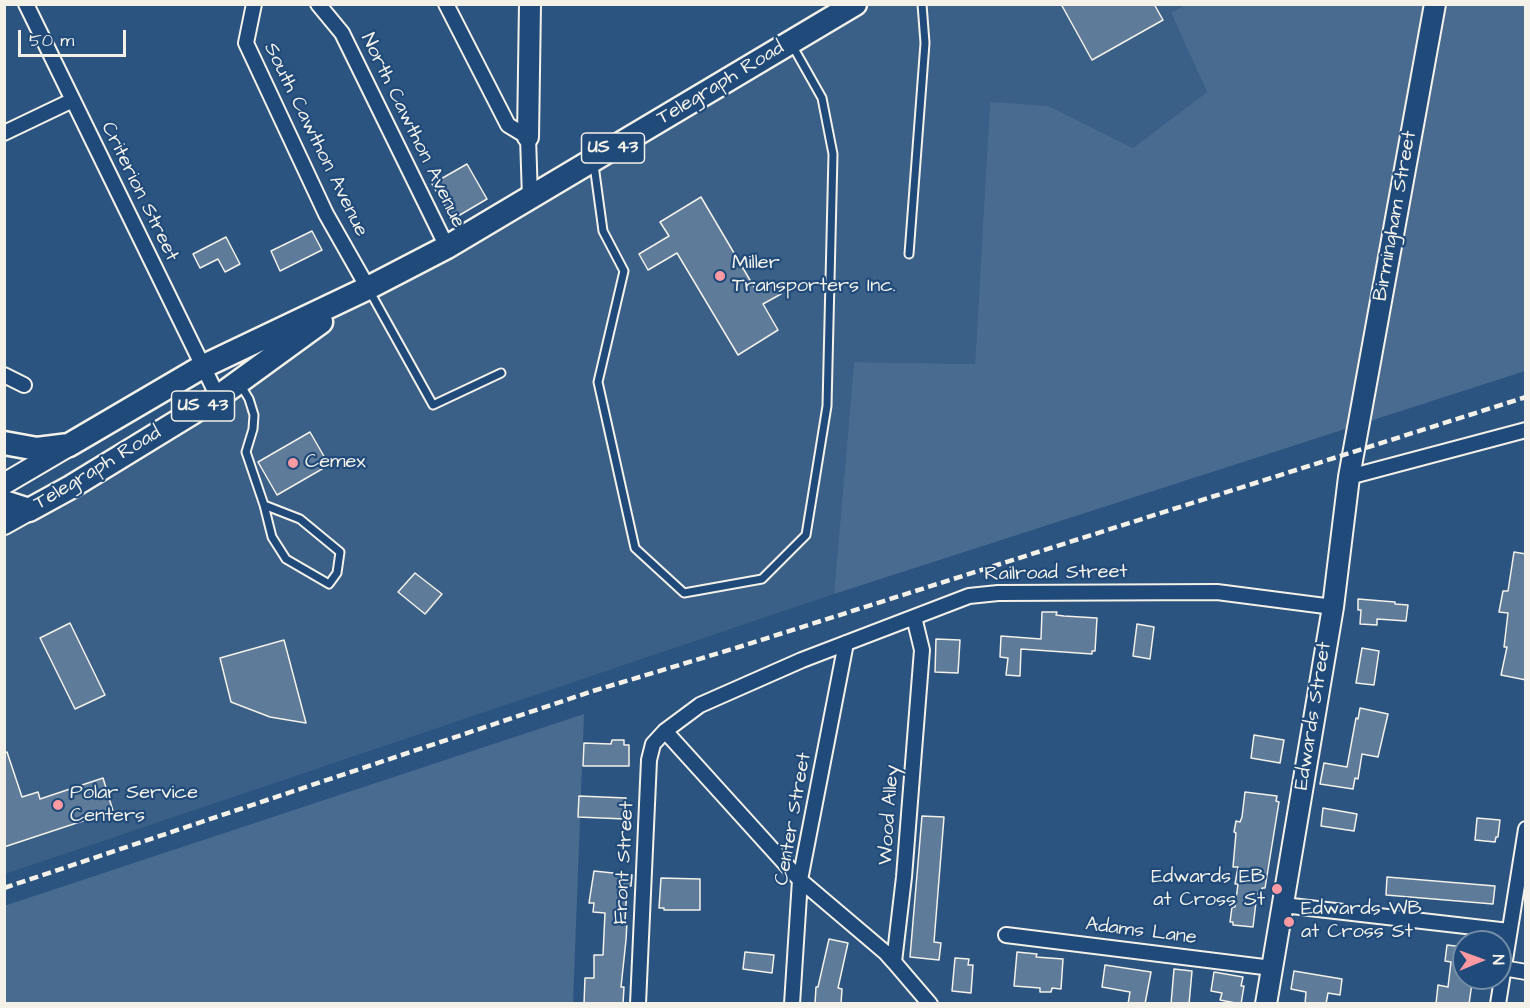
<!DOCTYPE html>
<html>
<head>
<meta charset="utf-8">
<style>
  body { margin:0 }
  #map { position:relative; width:1530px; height:1008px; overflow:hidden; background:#2c5481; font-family:"Architects Daughter",sans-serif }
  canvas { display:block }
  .frame { position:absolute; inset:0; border:6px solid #f4f1e8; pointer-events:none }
  .north { position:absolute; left:1452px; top:930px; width:60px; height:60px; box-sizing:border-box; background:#1f4a7a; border:2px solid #748da6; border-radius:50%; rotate:89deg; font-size:16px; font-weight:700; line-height:24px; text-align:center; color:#f4f1e8 }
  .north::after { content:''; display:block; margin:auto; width:21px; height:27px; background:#ff9aa2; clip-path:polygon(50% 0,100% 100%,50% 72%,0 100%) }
  .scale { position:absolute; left:18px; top:30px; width:108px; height:27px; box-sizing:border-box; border:3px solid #f4f1e8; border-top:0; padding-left:8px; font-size:18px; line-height:21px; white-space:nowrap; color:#f4f1e8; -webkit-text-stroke:4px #1f4a7a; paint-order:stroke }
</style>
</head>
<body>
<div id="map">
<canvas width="1530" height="1008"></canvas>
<div class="frame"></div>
<div class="north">N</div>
<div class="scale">50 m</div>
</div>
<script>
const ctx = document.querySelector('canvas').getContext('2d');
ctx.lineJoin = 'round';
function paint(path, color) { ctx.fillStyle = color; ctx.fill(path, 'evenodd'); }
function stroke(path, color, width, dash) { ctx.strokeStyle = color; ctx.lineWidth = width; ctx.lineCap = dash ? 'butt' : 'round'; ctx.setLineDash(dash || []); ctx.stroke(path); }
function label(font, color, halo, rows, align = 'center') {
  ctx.font = font + ' "Architects Daughter",sans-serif'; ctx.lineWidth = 4.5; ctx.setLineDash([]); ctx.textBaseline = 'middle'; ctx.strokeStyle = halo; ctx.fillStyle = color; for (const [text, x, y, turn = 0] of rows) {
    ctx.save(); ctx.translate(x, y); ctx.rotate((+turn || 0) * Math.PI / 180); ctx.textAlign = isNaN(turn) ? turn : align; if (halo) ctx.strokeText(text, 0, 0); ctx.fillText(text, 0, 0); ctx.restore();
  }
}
const built = new Path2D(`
  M872,5H1185L1171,13L1207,92L1133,148L1049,106L990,103L975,364L854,362L834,594L5,874L4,509Z`);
const green = new Path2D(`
  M1185,5H1525V371L834,594L854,362L975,364L990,102L1049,106L1133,148L1207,92L1171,13Z
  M584,714L573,1003H5L4,906Z`);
const building = new Path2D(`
  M1061,4H1154L1163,20L1092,60Z
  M467,164L487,199L453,219L432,184Z
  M701,197L757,292L774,282L781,294L763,304L778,330L738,355L677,253L648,270L639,254L669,236L660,222Z
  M312,231L322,250L280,271L271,251Z
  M226,237L240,264L225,272L218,259L200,268L193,254Z
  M310,432L329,465L277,495L258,462Z
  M1514,552L1526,554V680L1501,675L1507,647H1504L1508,613L1499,612L1503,591H1508Z
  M415,573L442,594L425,614L398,592Z
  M1358,599L1395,602V604L1408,605L1406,621L1377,619V625L1360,624L1361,610H1358Z
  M1042,612H1057L1056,615L1064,616L1097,618L1095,651H1092V654L1021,649L1020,676L1006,675L1008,658L1000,657L1001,636L1041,639Z
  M70,623L105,695L75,709L40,638Z
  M1137,624L1154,627L1150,659L1133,656Z
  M936,639L960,640L958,673L935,672Z
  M284,640L306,723L270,717L231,702L220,658Z
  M1362,648L1379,651L1374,685L1356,683Z
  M1360,708L1388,714L1378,757L1362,754L1358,779L1355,778L1353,789L1320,784L1324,763L1347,767L1356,718L1358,719Z
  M1254,735L1284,740L1280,763L1251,758Z
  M612,740H624V745H629V766H583L584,743L611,744Z
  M7,752L22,797L38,792L40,799L103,778L113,811L4,847V753Z
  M1245,792L1277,796L1276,801L1279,802L1265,888H1262L1261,894H1257L1253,927L1233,925V922H1230L1232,907H1235L1238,884H1235L1238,867H1233L1236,833L1234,832L1236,821L1240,822L1242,817Z
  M579,796L626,798L625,819L578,817Z
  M1323,808L1357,814L1354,831L1321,826Z
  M922,816L944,817L934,942L941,943L939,960L910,957Z
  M1477,818L1500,820L1498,837H1496L1495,842L1475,840Z
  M594,871L632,875L631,886H627L625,922H627L626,940L621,987H624L623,1004H584L585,978H594V955H603L605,913L593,912L594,903H589Z
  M1387,877L1495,886L1493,904L1386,895Z
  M661,878L700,879V910H664V908H659Z
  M829,939L848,943L838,988L842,989L841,1004H815L816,987H818Z
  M1447,945L1464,947V982L1472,983L1469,1004H1436L1438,985L1448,987L1451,962L1445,961Z
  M745,952L774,955L772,973L743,969Z
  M1017,952L1037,954L1036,957L1063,959L1061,989L1052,988L1051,992H1040V988L1014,986Z
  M955,958L969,959L968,965H973L971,993L952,991Z
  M1105,965L1151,972L1145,1004H1128L1130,992L1102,987Z
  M1174,969L1192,971L1189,1004H1171Z
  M1294,971L1342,979L1340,995L1328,993L1326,1004H1305L1306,992L1291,989Z
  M1214,972L1243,977L1241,986H1244L1241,1004L1220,1000L1222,993L1211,991Z`);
const lane = new Path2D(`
  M594,165L603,231L624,271L598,382L635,548L684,593L762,579L806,535L827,406L833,154L822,98L792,45
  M909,254L925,43L922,4
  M369,290L433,405L501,373
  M240,384L249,399L254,415L253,429L246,452L264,505
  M264,505L300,519L340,552L337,573L329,584L286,559L272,537Z`);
const street = new Path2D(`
  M26,4L218,397
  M254,4L246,43L326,214L368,288
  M318,4L342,33L447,247
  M446,4L508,125L528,137L530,198
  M4,133L73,100
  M4,375L24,385
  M1349,477L1526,430
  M914,617L922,650L904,877L894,962L930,1004
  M665,731L800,880L886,953L894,962
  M1283,905L1509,931
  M1006,935L1272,968
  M1503,968L1526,972
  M638,1004L649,760L653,744L665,731L700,705L802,660L969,596L998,593L1217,592L1333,607
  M792,1004L800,880L846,643
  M1498,1004L1526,829`);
const secondary = new Path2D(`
  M528,137L530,4
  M4,484L67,447
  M4,524L29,510
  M1266,1004L1333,607L1349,477L1435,4`);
const primary = new Path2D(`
  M4,443L37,449L69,445L202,367L368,288L447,247L855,4
  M4,502L29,510L71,487L218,397L321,322`);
const rail = new Path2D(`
  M4,888L593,691L739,647L1526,397`);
const markers = [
  [720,276,6,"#ff9aa2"],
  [293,463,6,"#ff9aa2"],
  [58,805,6,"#ff9aa2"],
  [1277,889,6,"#ff9aa2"],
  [1289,922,6,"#ff9aa2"]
];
const shields = [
  [613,148,63],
  [203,406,63]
];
const shieldNames = [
  ["US 43",613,148],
  ["US 43",203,406]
];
const streetNames = [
  ["Telegraph Road",721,84,-31],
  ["North Cawthon Avenue",412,131,64],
  ["South Cawthon Avenue",315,140,64],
  ["Criterion Street",139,192,64],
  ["Birmingham Street",1396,216,-80],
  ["Telegraph Road",98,469,-31],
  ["Railroad Street",1056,574,-1],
  ["Edwards Street",1314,716,-81],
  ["Wood Alley",890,815,-86],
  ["Center Street",794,819,-80],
  ["Front Street",625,863,-87],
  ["Adams Lane",1141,932,7]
];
const poiNames = [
  ["Miller",732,264],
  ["Transporters Inc.",732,287],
  ["Cemex",305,463],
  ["Polar Service",70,794],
  ["Centers",70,817],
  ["Edwards EB",1265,878,"right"],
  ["at Cross St",1265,901,"right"],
  ["Edwards WB",1301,910],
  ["at Cross St",1301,933]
];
paint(built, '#3b6088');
paint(green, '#496b90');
paint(building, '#5e7b9a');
stroke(building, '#f4f1e8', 1.5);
stroke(lane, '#f4f1e8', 11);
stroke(street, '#f4f1e8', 18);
stroke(secondary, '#f4f1e8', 24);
stroke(primary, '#f4f1e8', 27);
stroke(lane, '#1f4a7a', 7);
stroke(street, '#1f4a7a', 14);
stroke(secondary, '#1f4a7a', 20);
stroke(primary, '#1f4a7a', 22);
stroke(rail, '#f4f1e8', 4.5, [9, 4.5]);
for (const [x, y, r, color] of markers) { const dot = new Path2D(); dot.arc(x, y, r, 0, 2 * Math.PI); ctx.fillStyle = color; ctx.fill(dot); stroke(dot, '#1f4a7a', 2); }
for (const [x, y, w] of shields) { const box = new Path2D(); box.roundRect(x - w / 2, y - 15, w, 30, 4.5); ctx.fillStyle = '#1f4a7a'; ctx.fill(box); stroke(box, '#f4f1e8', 1.5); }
label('bold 18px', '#f4f1e8', null, shieldNames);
label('20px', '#f4f1e8', '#1f4a7a', streetNames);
label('20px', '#f4f1e8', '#1f4a7a', poiNames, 'left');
</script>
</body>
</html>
